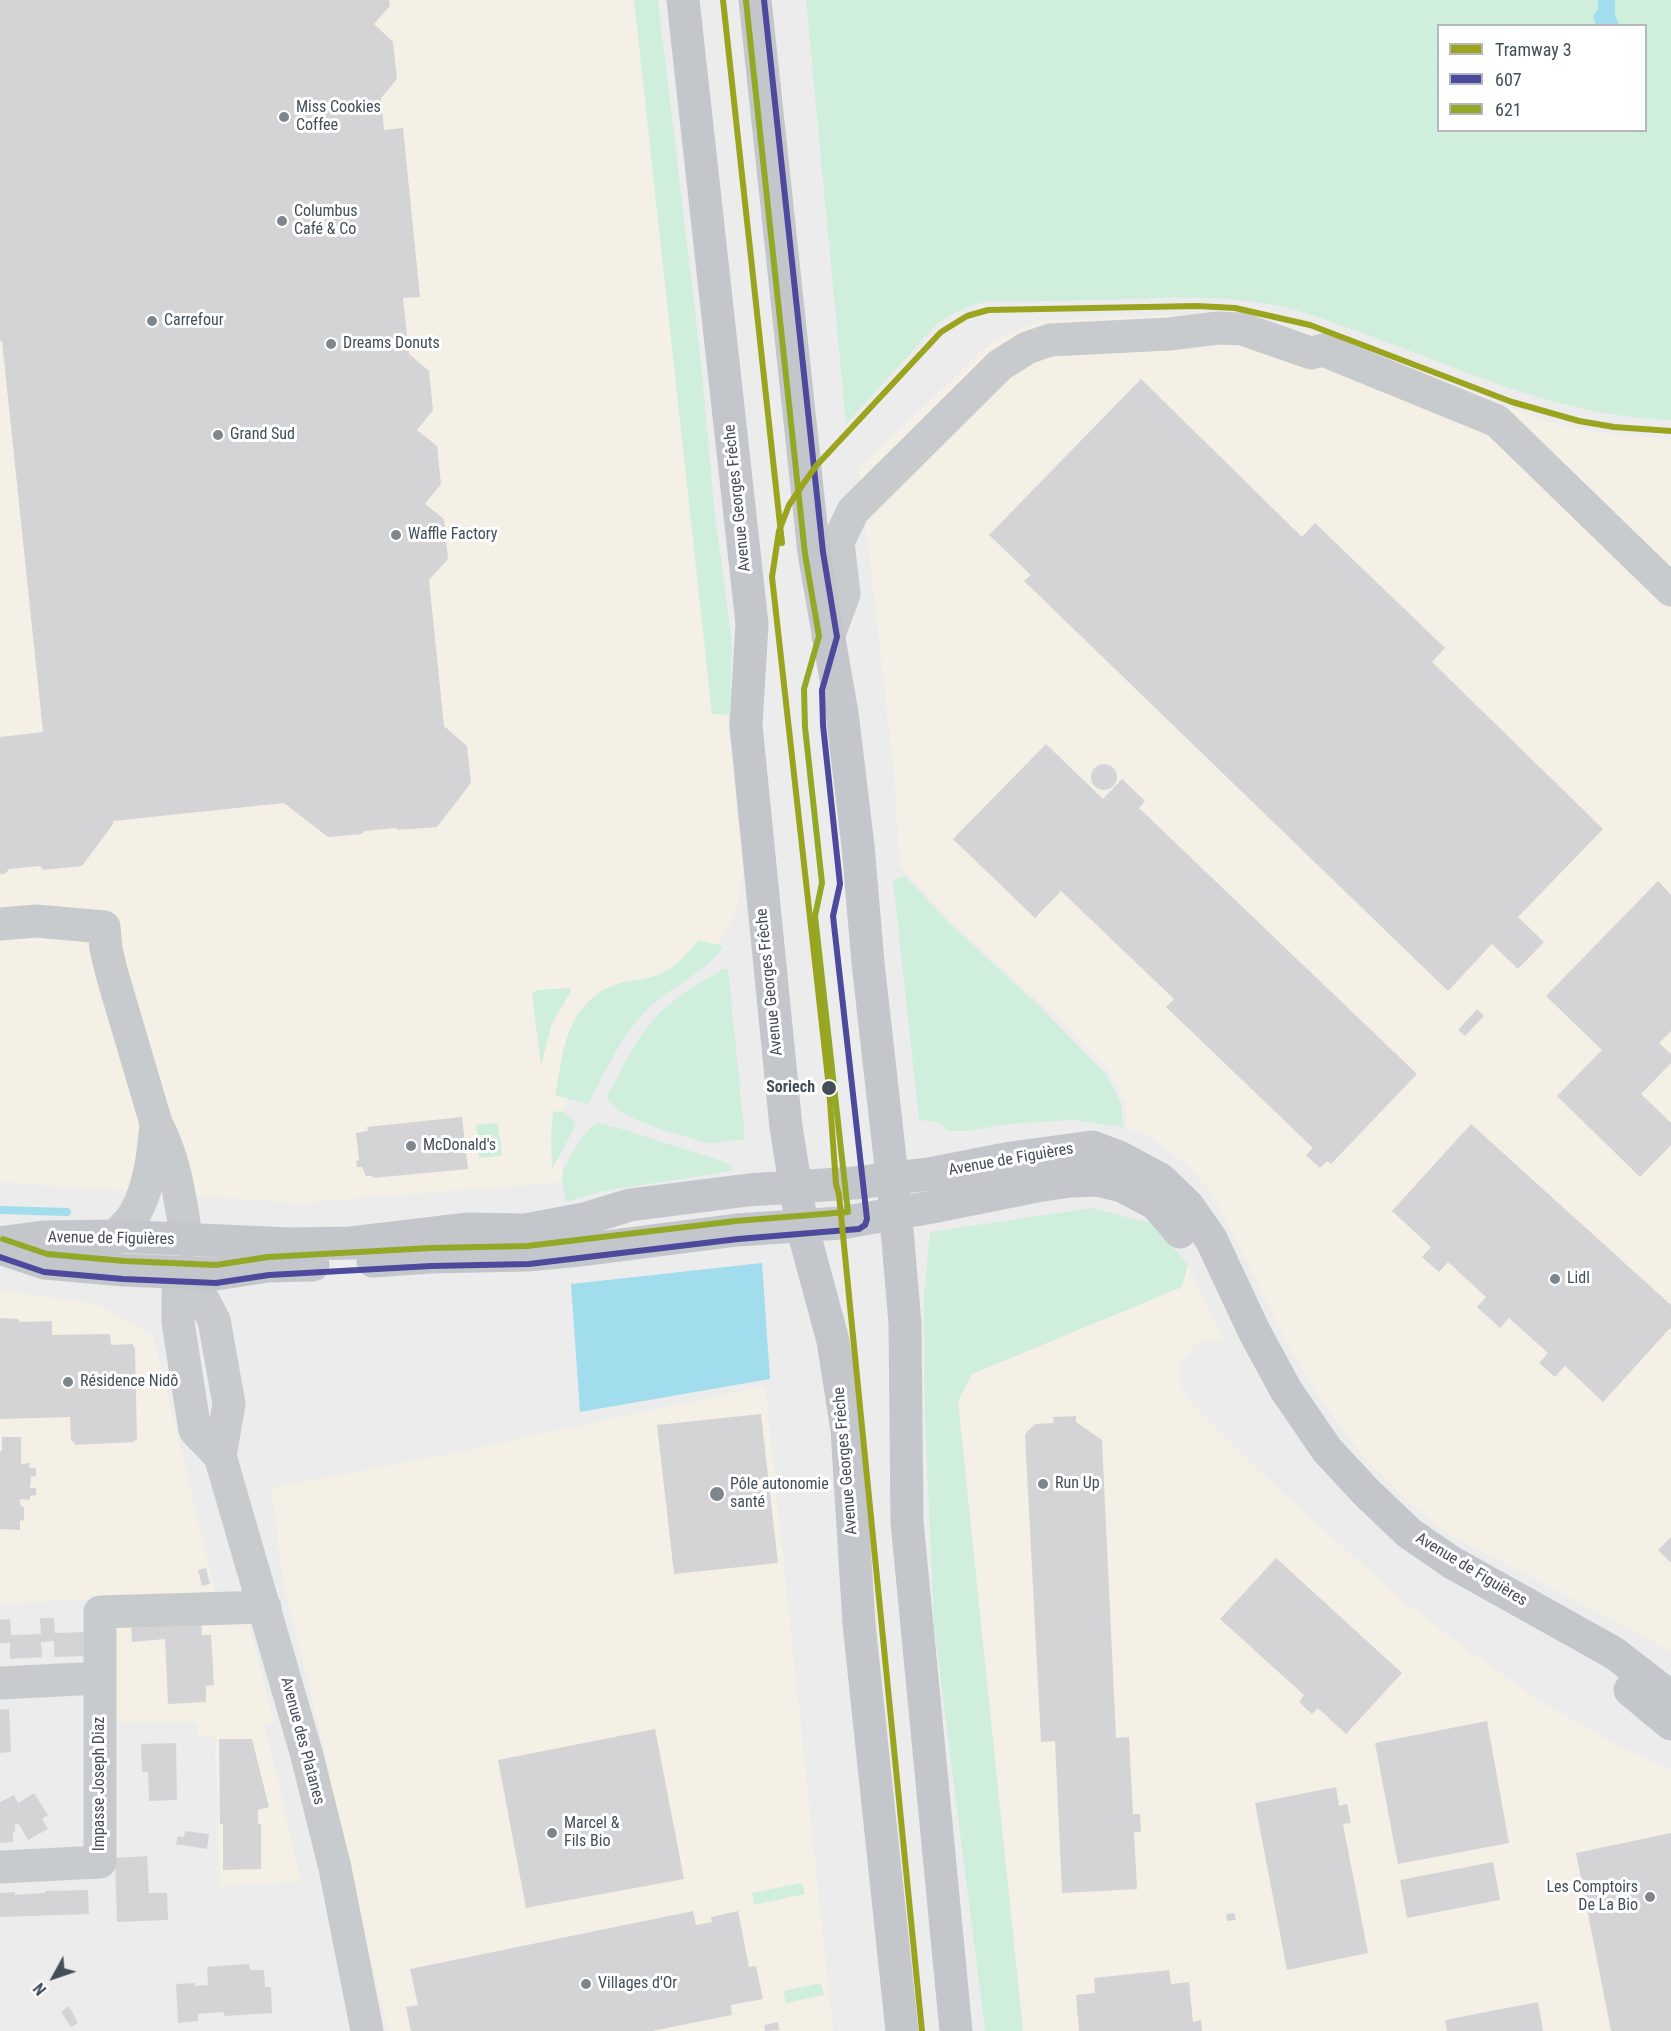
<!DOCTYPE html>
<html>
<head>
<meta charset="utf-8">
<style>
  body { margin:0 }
  #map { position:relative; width:1671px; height:2031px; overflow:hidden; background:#edecec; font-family:"Roboto Condensed",sans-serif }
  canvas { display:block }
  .legend { position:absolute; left:1437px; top:24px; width:210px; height:108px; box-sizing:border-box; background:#fff; border:2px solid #b4b8bd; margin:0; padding:8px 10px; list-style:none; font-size:18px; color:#434e59 }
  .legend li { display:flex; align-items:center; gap:12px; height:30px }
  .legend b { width:30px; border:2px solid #b4b8bd }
  .north { position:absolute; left:24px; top:1947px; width:60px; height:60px; -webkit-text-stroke:4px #fff; paint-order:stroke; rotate:230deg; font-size:16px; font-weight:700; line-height:24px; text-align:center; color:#434e59 }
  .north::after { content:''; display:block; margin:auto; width:21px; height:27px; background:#434e59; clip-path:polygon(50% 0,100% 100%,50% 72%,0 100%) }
</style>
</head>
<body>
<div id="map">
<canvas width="1671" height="2031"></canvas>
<ul class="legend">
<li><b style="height:8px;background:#9ba41f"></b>Tramway 3</li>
<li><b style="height:8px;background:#4d499d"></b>607</li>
<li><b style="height:8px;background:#93a827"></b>621</li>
</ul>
<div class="north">N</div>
</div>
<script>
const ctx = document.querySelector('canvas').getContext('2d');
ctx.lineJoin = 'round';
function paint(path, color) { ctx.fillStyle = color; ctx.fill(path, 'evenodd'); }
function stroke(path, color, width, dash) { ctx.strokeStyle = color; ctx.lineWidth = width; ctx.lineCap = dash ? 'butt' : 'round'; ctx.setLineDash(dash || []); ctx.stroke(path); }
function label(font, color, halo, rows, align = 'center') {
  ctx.font = font + ' "Roboto Condensed",sans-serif'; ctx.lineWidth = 6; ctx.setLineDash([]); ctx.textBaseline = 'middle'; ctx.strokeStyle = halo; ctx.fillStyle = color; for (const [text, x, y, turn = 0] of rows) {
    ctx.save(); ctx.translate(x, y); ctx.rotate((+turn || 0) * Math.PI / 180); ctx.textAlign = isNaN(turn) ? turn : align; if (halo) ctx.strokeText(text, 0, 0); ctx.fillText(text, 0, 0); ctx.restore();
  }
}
const commercial = new Path2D(`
  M0,0H654L743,868L737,909L712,957L609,992L556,1128L564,1182L297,1203L0,1182Z
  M1186,315L1236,316L1323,336L1544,421L1595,432L1671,439V1651L1445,1532L1402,1496L1361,1453L1323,1402L1293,1354L1212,1193L1187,1165L1145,1133L1127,1129L1125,1101L1112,1074L1054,1015L950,920L900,866L893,762L859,468L980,353L995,341L1010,333L1043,321L1066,319Z
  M1188,1265L1224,1342L1209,1340L1195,1345L1181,1363L1180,1385L1190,1402L1275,1486L1398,1597L1449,1636L1536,1699L1619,1746L1671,1770V2031H1023L958,1401L972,1374L1182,1285Z
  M0,1291L96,1304L153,1336L216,1595L0,1603Z
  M765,1386L833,2031H388L330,1781L329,1768L283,1580L271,1488L444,1455Z
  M247,1616L274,1724L264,1723L301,1881L220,1886L215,1737L197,1736L198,1722H112L109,1623Z`);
const green = new Path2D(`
  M634,0H658L701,362L714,506L732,645L730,715L712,714Z
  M806,0H1671V420C1568,417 1474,375 1379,339C1348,328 1316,315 1284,307C1235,296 1184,297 1134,299C1087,300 1040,302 993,301C971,304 955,311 937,324L846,424ZM1438,26H1646V130H1438Z
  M905,876L948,922L1038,1005L1106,1074L1121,1103L1123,1127L1073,1120L1008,1124L968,1131H949L937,1122L919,1120L893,880Z
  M699,940L723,946C705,975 668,987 645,1012C620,1037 605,1073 588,1104L555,1095C560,1071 562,1044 573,1023C582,1005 598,990 617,984C635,979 654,980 670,969C681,961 690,950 699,940Z
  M723,969H728L745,1139L712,1143L703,1142C674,1132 627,1123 608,1100V1095C622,1068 637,1037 658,1015C676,996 701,982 723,969Z
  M570,988L571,991L552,1023L541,1065L532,994L536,990Z
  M561,1111L574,1121L575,1127L552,1169L551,1137L553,1112Z
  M498,1123L502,1156L479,1158L476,1125Z
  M597,1123L622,1129L725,1162L733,1168L732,1171L603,1191L566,1202C565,1194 562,1186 562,1178C562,1166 587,1127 597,1123Z
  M1092,1208L1153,1224L1188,1265L1182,1287L972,1374L958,1401L1023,2031H985L934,1625L925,1419L924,1296L930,1232Z
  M802,1883L805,1894L754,1905L752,1893Z
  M821,1983L824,1995L786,2003L783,1991Z`);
const water = new Path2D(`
  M1598,0H1615V16L1619,23L1617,25H1596L1593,16L1598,9Z
  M762,1263L770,1379L580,1412L571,1284Z`);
const stream = new Path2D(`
  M0,1210L67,1212`);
const building = new Path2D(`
  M0,0H389L390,6L374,24L393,42L397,79L381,98L384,130L403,128L420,297L403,298L409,354L429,371L433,410L417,430L437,446L441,484L425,504L444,519L448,559L429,580L444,726L467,746L471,783L437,827L398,830L396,828L365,831L362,834L328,837L284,803L113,821V824L82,866L43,870L40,866L9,869L5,874H0V737L43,732L2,341H0Z
  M1141,379L1302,537L1315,523L1445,648L1432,662L1603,829L1518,917L1544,942L1518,969L1492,944L1448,991L1024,581L1031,575L989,535Z
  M1046,744L1103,799L1122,779L1145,801L1139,808L1417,1074L1331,1164L1327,1161L1320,1168L1306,1155L1313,1148L1166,1007L1174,999L1061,891L1035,918L953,839Z
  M1091 777a13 13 0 1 1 26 0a13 13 0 1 1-26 0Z
  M1658,881L1671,895V1031L1659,1043L1671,1054V1063L1641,1094L1671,1123V1145L1640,1177L1557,1096L1602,1050L1546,996Z
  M1477,1009L1484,1016L1465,1036L1458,1030Z
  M462,1117L468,1169L373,1178L372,1176H366L362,1167H357L356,1161L359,1160L356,1133L368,1131L367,1127Z
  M1471,1124L1671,1305V1327L1603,1402L1565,1366L1555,1377L1539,1363L1548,1353L1509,1318L1500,1328L1477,1307L1486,1297L1448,1262L1439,1272L1422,1257L1431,1247L1392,1211Z
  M0,1318L18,1319L20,1322L52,1321V1335L110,1334L111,1345L132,1344L135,1348L137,1439L133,1442L76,1445L71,1440L70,1417L0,1419Z
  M761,1414L778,1563L674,1574L657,1425Z
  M1076,1416V1422L1102,1440L1116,1738L1129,1737L1133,1814H1140L1141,1832H1134L1137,1889L1062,1893L1055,1741L1041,1742L1025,1434L1035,1424L1054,1423L1053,1417Z
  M2,1437H21V1464L30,1463L29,1468H36V1476L31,1477L30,1488H36V1495L30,1496V1500L20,1499L21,1507L24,1506V1520L20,1521V1530L0,1529V1451H2Z
  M1671,1537V1563L1658,1550Z
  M1276,1558L1402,1673L1346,1734L1318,1708L1312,1714L1299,1702L1304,1695L1220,1619Z
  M206,1568L210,1584L202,1586L198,1570Z
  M40,1618H54L55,1633L85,1632L86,1656L54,1657V1641L41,1642L42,1657L10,1659V1643H0V1620L10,1619L11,1635L41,1634Z
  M201,1619L202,1635H211L214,1685L206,1686V1702L168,1704L165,1639L132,1642L131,1624Z
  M9,1709L11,1752L0,1753V1710Z
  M1487,1721L1509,1843L1398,1864L1375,1743Z
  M655,1729L684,1879L526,1908L498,1760Z
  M219,1739H252L269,1807L258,1810V1824H261V1869L223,1870V1824H220Z
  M176,1743L177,1800L149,1801L148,1772H142L141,1744Z
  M1336,1787L1339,1806L1347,1804L1351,1823L1343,1824L1368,1953L1287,1970L1255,1803Z
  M34,1793L48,1815L42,1819L48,1829L28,1840L18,1823L15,1825V1832H13V1842L0,1843V1802L14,1795L18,1803Z
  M185,1831L209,1834L207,1849L176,1844L178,1836L184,1837Z
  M1671,1833V2031H1611L1576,1853Z
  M147,1856L149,1893H167L168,1920L117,1922L115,1858Z
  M1493,1862L1500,1900L1407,1918L1400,1880Z
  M88,1890L89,1914L0,1917V1893L15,1892V1895L45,1893V1891Z
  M693,1911L696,1925L712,1922L711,1917L738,1911L749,1967L756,1966L763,1999L731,2005L732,2015L652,2031H411L406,2007L418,2005L410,1969Z
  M1234,1913L1236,1920L1227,1921L1226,1914Z
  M249,1964L250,1970H264L265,1987H271L272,2013L224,2016V2012L198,2014V2021L178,2023L176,1984L195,1983V1986L208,1985L207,1967Z
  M1169,1970L1171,1984L1189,1982L1193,2022L1201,2020L1202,2031H1079L1076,1995L1095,1993L1094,1978Z
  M1538,2002L1543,2031H1447L1445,2020Z
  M69,2006L78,2023L71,2027L61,2012Z
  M778,2022L779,2030L765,2031L764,2025Z`);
const minor = new Path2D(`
  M828,637L844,594L838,542L853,511L1000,365L1027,348L1050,340L1169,334L1218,328L1242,329L1311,353L1323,350L1497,421L1671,590
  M0,924L36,921L104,927L106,949L112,974L156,1123C176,1160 180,1200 187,1241
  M115,1236C121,1230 129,1223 134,1215C150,1187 153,1156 156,1125
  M188,1272L214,1320L229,1404L220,1456L306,1752L335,1868L367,2031
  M188,1272L178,1292V1322L190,1399L195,1430L220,1456
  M0,1683L100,1678
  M0,1867L100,1862V1612L265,1607`);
const major = new Path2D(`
  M683,0L752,624L746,725L786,1127L802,1226L833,1341L847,1430L859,1624L902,2031
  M755,0L814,553L842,713L858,846L868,963L894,1194L905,1324L907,1522L956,2031
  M0,1243L43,1237L115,1236L289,1244L351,1243L468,1229L525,1230L584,1219L630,1205L748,1190L854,1183L929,1174L1011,1158L1092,1147L1119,1157L1160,1179L1188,1206L1211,1239L1255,1333L1286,1390L1327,1450L1367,1493L1409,1533L1451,1562L1614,1653L1671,1697
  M0,1248L45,1263L123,1270L216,1274L268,1266L313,1265
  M373,1261L431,1257L528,1255L589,1249L737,1230L841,1223L932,1207L1037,1186L1070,1181L1097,1180L1122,1186L1156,1204L1180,1232
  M1630,1690L1671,1724`);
const bus1 = new Path2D(`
  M0,1257L44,1272L123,1279L216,1283L269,1275L431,1266L529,1264L738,1239L859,1229L865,1225L867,1219L833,916L840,884L823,725L822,690L837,637L823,552L764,0`);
const bus2 = new Path2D(`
  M3,1239L47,1254L124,1261L216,1265L268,1257L431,1248L527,1246L736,1221L848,1212L815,916L822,883L805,727L804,689L819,636L805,554L746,1`);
const tram1 = new Path2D(`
  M723,0L782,543
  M922,2031L839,1195L836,1184L829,1088L772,577L779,531L789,505L806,480L816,466L941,332L967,316L988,310L1197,306L1235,308L1310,325L1512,402L1579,421L1614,427L1671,431`);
const markers = [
  [284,117,6,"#7e858c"],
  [282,221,6,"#7e858c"],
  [152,321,6,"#7e858c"],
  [331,344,6,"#7e858c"],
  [218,435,6,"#7e858c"],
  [396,535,6,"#7e858c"],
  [829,1088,8,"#434e59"],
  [411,1146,6,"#7e858c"],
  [1555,1279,6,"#7e858c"],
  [68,1382,6,"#7e858c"],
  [1043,1484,6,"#7e858c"],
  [717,1494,8,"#7e858c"],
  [552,1833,6,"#7e858c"],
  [1650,1897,6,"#7e858c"],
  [586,1984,6,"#7e858c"]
];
const poiNames = [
  ["Miss Cookies",296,108],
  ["Coffee",296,126],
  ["Columbus",294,212],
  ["Café & Co",294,230],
  ["Carrefour",164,321],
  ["Dreams Donuts",343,344],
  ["Grand Sud",230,435],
  ["Waffle Factory",408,535],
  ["McDonald's",423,1146],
  ["Lidl",1567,1279],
  ["Résidence Nidô",80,1382],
  ["Run Up",1055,1484],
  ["Pôle autonomie",730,1485],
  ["santé",730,1503],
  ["Marcel &",564,1824],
  ["Fils Bio",564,1842],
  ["Les Comptoirs",1638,1888,"right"],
  ["De La Bio",1638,1906,"right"],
  ["Villages d'Or",598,1984]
];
const streetNames = [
  ["Avenue Georges Frêche",738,498,-96],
  ["Avenue Georges Frêche",770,982,-96],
  ["Avenue de Figuières",1011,1160,-10],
  ["Avenue de Figuières",111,1239,1],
  ["Avenue Georges Frêche",846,1461,-95],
  ["Avenue de Figuières",1471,1570,31],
  ["Avenue des Platanes",302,1741,75],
  ["Impasse Joseph Diaz",100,1784,-90]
];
const stopNames = [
  ["Soriech",815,1088]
];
paint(commercial, '#f5f0e6');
paint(green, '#cfeedb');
paint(water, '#a1dded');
stroke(stream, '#a1dded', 8);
paint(building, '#d4d4d7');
stroke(minor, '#c8cbcd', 33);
stroke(major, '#c3c7cc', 33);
stroke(bus1, '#4d499d', 6);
stroke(bus2, '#93a827', 6);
stroke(tram1, '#9ba41f', 6);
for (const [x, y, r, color] of markers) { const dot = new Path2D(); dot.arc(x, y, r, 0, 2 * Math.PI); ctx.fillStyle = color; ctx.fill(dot); stroke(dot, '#fff', 2); }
label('16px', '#434e59', '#fff', poiNames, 'left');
label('16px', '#434e59', '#fff', streetNames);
label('bold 16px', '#434e59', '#fff', stopNames, 'right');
</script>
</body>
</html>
